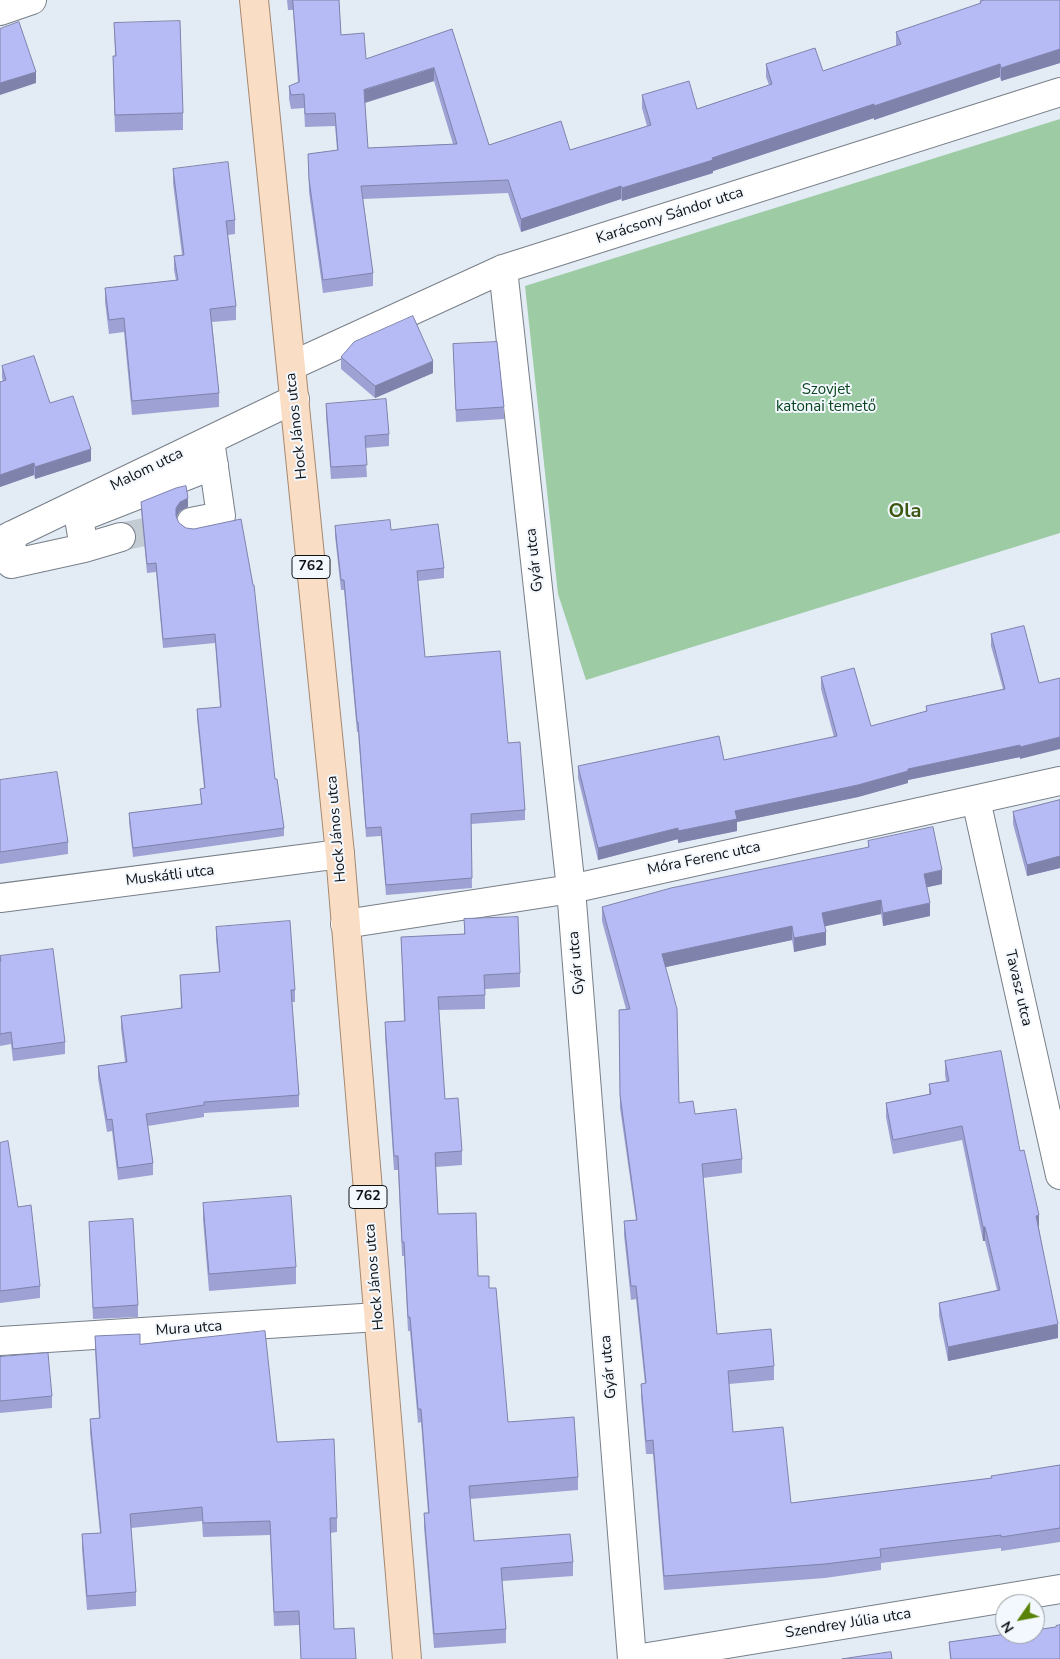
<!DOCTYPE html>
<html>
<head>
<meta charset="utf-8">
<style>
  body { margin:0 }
  #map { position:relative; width:1060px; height:1659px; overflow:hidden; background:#e3ecf5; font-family:"Nunito Sans",sans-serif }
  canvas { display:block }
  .north { position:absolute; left:995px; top:1594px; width:50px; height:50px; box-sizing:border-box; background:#f3f8fe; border:1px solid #989ca1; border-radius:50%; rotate:237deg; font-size:14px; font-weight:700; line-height:20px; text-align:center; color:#0f1215 }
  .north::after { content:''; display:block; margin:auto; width:18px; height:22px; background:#598208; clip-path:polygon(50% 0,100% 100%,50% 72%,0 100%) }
</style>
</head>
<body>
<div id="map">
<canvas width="1060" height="1659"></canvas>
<div class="north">N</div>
</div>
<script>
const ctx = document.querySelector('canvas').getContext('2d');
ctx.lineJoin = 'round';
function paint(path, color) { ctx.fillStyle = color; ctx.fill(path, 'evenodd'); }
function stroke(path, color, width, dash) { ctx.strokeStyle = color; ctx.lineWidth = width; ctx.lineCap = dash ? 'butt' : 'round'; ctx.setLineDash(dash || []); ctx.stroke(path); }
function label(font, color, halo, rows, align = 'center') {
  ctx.font = font + ' "Nunito Sans",sans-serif'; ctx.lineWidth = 4; ctx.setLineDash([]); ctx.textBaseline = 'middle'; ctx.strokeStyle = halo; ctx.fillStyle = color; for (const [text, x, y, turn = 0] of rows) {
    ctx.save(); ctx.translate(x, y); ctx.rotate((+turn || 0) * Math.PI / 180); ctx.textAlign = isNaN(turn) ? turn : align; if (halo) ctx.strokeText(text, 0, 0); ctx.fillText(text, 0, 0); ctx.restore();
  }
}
const green = new Path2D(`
  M1060,119V533L586,680L558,594L525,286Z`);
const minorTunnel = new Path2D(`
  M121,537L181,524`);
const minor = new Path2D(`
  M0,11L32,0
  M503,269L571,889L632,1659
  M291,366L503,269L1060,92
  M191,522L221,516L211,447
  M12,535L11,564L84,548L79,518L214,465
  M0,541L295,399
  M84,548L121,537
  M976,800L1060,1175
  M0,898L340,854
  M345,924L571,889L1060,781
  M0,1341L378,1317
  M636,1659L1060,1589`);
const major = new Path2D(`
  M254,0L340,854L407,1659`);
const wall = new Path2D(`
  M287,0H339L341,35L366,59L452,29L489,145L570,150L647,126L642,108V95L697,109L769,85L766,77V64L823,71L896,46V32L980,4V1L1060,0V63L1001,81L1000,77L874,120V118L713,171V173L622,201L621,199L521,232L508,193L363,199L373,273V286L323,293L309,192L308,154L337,150L335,126L305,127L304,108L291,109L289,99V86L298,83L293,10H288ZM434,81L453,144L368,148L365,103Z
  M114,23L183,113V130L115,132L113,73V56H115Z
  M173,169L235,220V234L228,235L236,306V320L212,322L219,393V407L132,415L124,332L109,334L105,302V288L176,280L174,270V256L182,255L173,183Z
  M453,344L504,407V419L456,422Z
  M341,357L433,373L375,398L341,369Z
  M2,366L50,403L91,461L35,479L34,475L0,487V382L3,381L2,378Z
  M326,404L389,434V446L365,448L367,477L331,479L326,416Z
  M141,502L188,507L180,511L176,517L275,779L284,828V836L133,857L129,822V813L201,804L200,789L204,788L197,718V709L220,707L215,643L163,648L156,572L147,573L141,510Z
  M335,526L391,530L444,568V578L418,581L425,657L508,743L525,810V820L471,824L472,888L386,895L381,836L366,837L358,732H357L344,590H341L335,536Z
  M1024,626L1020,759V757L908,780V783L858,797L737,822V831L678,843V839L598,860L578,778V766L724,760L834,737L821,689V677L871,726L926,711V706L1003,689L991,646V634Z
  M0,780L68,842V854L0,864Z
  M1060,800V868L1027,876L1013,824V812Z
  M868,841L942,884L927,887L930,916L883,926L881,914L825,926L826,945L794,952L792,940L665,967L679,1103L695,1114L742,1159V1173L703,1178L717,1334L774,1366V1380L729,1384L733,1432L791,1503L991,1478L1060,1465V1542L1001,1551V1548L881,1563V1570L825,1578L664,1590L653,1454H646L641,1397V1384H645L636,1299L631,1300L624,1235V1221L636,1220L620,1108L619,1010L626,1009L602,921V907L868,848Z
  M464,919L520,973V987L485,989V1009L439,1010L445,1099L462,1151V1165L436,1167L438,1214L478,1276L489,1288L508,1422L578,1477V1490L470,1499L474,1541L573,1562V1576L502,1581L506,1629V1643L434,1648L424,1527V1513H428L421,1422L418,1423L410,1331H408L404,1256H402L398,1170H394L385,1036V1022L404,1021L401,937L464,934Z
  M216,927L295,990V1002H292L299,1095V1107L204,1113V1117L148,1126L153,1163V1175L118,1180L112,1131L107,1132L98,1078V1066L125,1062L121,1028V1016L181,1009L180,975L219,972L216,939Z
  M0,956L65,1042V1054L13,1061L11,1044L0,1046Z
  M945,1061L1020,1151L1039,1228L1058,1338L948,1361L939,1316V1303L997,1290L985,1241H983L962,1140L893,1154L886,1117V1103L929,1094V1084L946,1081L945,1075Z
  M0,1143L40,1286V1298L0,1303Z
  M203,1203L296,1267V1284L209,1291L203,1220Z
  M89,1222L138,1305V1317L93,1319Z
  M95,1336L140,1344L277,1442L337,1518V1532L330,1533L334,1629L356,1659H301L299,1625L274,1626L270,1535L203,1537L202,1521L131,1528L136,1592V1606L87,1610L82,1549V1534L100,1533L90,1433V1419L99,1418L95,1351Z
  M0,1357L52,1396V1408L0,1413Z
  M1056,1627L1060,1659H950L949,1642Z`);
const shadedWall = new Path2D(`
  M1060,49V63L1001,81V68Z
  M1000,64V77L874,120V106Z
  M434,68V81L364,103V90Z
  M36,72V83L0,95V83Z
  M874,104V118L713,171V173L622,201V188Z
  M621,186V199L521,232V219Z
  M433,361V373L375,398V386Z
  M91,449V461L35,479V467Z
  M34,463V475L0,487V475Z
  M188,498V507L180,511L176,517V525V508L180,502Z
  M1060,737V749L1020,759V747Z
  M1020,745V757L908,780V783L858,797L737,822V831L678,843V831L735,811L908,769Z
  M678,828V839L598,860V848Z
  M1060,856V868L1027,876V865Z
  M942,870V884L924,888V874Z
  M881,900V914L822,927V913Z
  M930,903V916L883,926V913Z
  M792,926V940L662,968V954Z
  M826,932V945L794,952V938Z
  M1039,1215V1229L1036,1216Z
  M983,1227H985V1241H983Z
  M1058,1324V1338L948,1361V1347Z`);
const building = new Path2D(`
  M293,0H339L341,35L364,33L366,59L452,29L489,145L561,121L570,150L651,125L642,95L689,81L697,109L772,84L766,64L815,48L823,71L901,44L896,32L981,3L980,1L984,0H1060V49L1001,68L1000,64L874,106V104L712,158L713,160L622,188L621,186L521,219L508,180L361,186L373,273L323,280L309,179L308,154L338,150L335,113L305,114L304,94L291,95L289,86L299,82ZM434,68L457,144L368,148L364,90Z
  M180,21L183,113L115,115L113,56H116L114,23Z
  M19,22L36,72L0,83V29Z
  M228,162L235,220L226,221L236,306L210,309L219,393L132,401L124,318L109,320L105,288L178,280L174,256L184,255L173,169Z
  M413,316L433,361L375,386L341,357L354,342Z
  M497,342L504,407L456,410L453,344Z
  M34,356L50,403L73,396L91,449L35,467L34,463L0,475V382L6,380L2,366Z
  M386,399L389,434L365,436L367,465L331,467L326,404Z
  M186,486L188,498L180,502L176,508V516L179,523L186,528L194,529L241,519L253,585H254L275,779H277L284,828L133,848L129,813L202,804L200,789L205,788L197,709L221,707L215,634L163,639L156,563L147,564L141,502L176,488Z
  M390,520L391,530L438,524L444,568L417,571L425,657L500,651L508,743L520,742L525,810L471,814L472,878L386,885L381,827L366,828L358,722H357L344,580H341L335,526Z
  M1024,626L1039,683L1060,678V737L1020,747V745L908,769V771L858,785L735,811L737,819L678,831V828L598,848L578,766L719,736L724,760L837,736L821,677L854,668L871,726L927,711L926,706L1005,689L991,634Z
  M57,772L68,842L0,852V780Z
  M1060,800V856L1027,865L1013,812Z
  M933,827L942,870L924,874L930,903L883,913L881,900L822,913L826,932L794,938L792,926L662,954L677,1009L679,1103L693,1101L695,1114L736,1109L742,1159L702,1164L717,1334L771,1329L774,1366L728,1371L733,1432L783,1427L791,1503L992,1478L991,1476L1060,1465V1528L1001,1537V1535L880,1549L881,1557L825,1564L664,1576L653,1440L646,1441L641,1384L646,1383L636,1286H631L624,1221L637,1220L620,1095L619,1010L630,1009L602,907L671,888L869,847L868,841Z
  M518,917L520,973L484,975L485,995L438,997L445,1099L458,1098L462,1151L435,1153L438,1214L476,1213L478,1276H489V1288H496L508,1422L574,1417L578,1477L469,1486L474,1541L570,1534L573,1562L501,1568L506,1629L434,1634L424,1513H429L421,1409H418L410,1317H408L404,1242H402L398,1156H394L385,1022L405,1021L401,937L465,934L464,919Z
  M290,921L295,990H291L299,1095L204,1102V1105L146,1114L153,1163L118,1168L112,1119L107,1120L98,1066L127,1062L121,1016L182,1008L180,975L220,972L216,927Z
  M53,949L65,1042L13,1049L11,1032L0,1034V961H1L0,956Z
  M1001,1051L1020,1151L1024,1150L1039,1215L1036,1216L1058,1324L948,1347L939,1303L1000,1290L985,1227H983L962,1126L893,1140L886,1103L931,1094L929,1084L949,1081L945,1061Z
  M8,1141L18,1207L31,1205L40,1286L0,1291V1143Z
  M291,1196L296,1267L209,1274L203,1203Z
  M133,1219L138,1305L93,1308L89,1222Z
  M265,1331L277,1442L334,1439L337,1518H330L334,1629L354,1628L356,1659H301L299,1611L274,1612L270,1521L203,1523L202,1507L130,1514L136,1592L87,1596L82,1534L101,1533L90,1419L100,1418L95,1336L140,1334V1344Z
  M48,1353L52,1396L0,1401V1357Z
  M1060,1625V1659H951L949,1642L1006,1634H1035V1630L1056,1627V1626Z
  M891,1652L892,1659H842Z`);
const shields = [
  [311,567,38],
  [368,1197,38]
];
const shieldNames = [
  ["762",311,567],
  ["762",368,1197]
];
const streetNames = [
  ["Karácsony Sándor utca",670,216,-18],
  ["Hock János utca",297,426,-96],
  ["Malom utca",147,470,-26],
  ["Gyár utca",535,560,-96],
  ["Hock János utca",337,829,-95],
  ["Móra Ferenc utca",704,859,-12],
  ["Muskátli utca",170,876,-7],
  ["Gyár utca",577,963,-95],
  ["Tavasz utca",1018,988,77],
  ["Hock János utca",375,1277,-95],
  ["Mura utca",189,1329,-4],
  ["Gyár utca",609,1367,-95],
  ["Szendrey Júlia utca",848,1624,-9]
];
const parkNames = [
  ["Szovjet",826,390],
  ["katonai temető",826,407]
];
const districtNames = [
  ["Ola",905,512]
];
paint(green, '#9dcba4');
stroke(minorTunnel, '#c3cbd3', 28, [28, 14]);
stroke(minor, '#787f88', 30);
stroke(major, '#a6886e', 30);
stroke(minor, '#fff', 28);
stroke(major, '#faddc5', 28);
paint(wall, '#9da1d3');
paint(shadedWall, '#7f83ac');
paint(building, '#b6bbf5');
stroke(building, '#7f83ac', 1);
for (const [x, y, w] of shields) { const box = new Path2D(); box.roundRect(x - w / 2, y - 11.5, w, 23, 4); ctx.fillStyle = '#f3f8fe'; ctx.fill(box); stroke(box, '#0f1215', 1); }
label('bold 14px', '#0f1215', null, shieldNames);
label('15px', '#0f1215', '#f3f8fe', streetNames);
label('15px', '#09451c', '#f3f8fe', parkNames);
label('bold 20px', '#3d5812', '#f3f8fe', districtNames);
</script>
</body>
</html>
